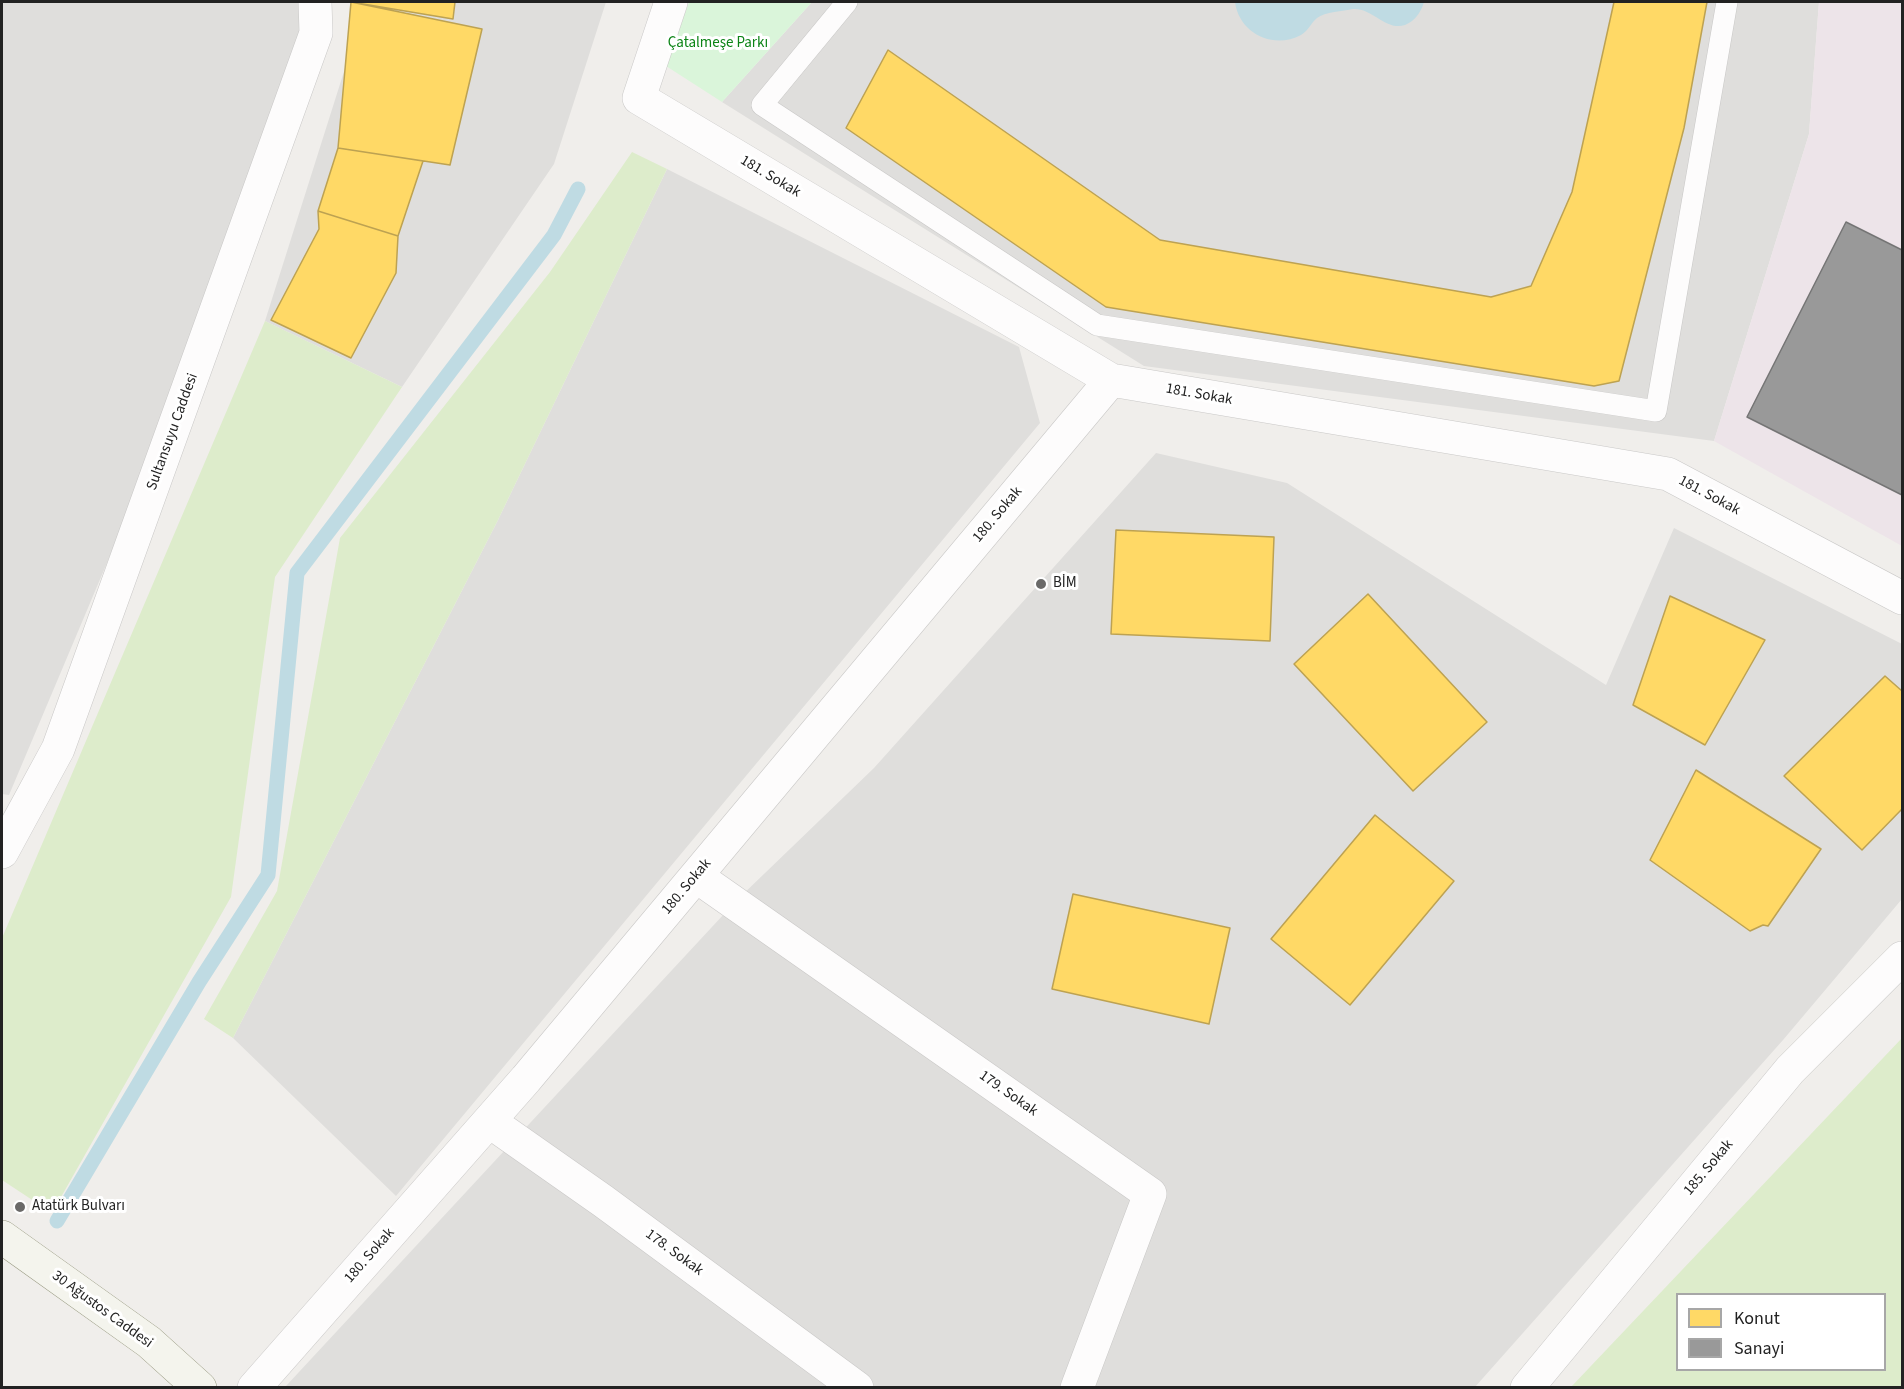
<!DOCTYPE html>
<html>
<head>
<meta charset="utf-8">
<style>
  body { margin:0 }
  #map { position:relative; width:1904px; height:1389px; overflow:hidden; background:#f0eeeb; font-family:"Source Sans 3",sans-serif }
  canvas { display:block }
  .frame { position:absolute; inset:0; border:3px solid #222; pointer-events:none }
  .legend { position:absolute; left:1676px; top:1293px; width:210px; height:78px; box-sizing:border-box; background:#fff; border:2px solid #a7a7a7; margin:0; padding:8px 10px; list-style:none; font-size:18px; color:#222 }
  .legend li { display:flex; align-items:center; gap:12px; height:30px }
  .legend b { width:30px; border:2px solid #a7a7a7 }
</style>
</head>
<body>
<div id="map">
<canvas width="1904" height="1389"></canvas>
<div class="frame"></div>
<ul class="legend">
<li><b style="height:16px;background:#ffd966"></b>Konut</li>
<li><b style="height:16px;background:#999"></b>Sanayi</li>
</ul>
</div>
<script>
const ctx = document.querySelector('canvas').getContext('2d');
ctx.lineJoin = 'round';
function paint(path, color) { ctx.fillStyle = color; ctx.fill(path, 'evenodd'); }
function stroke(path, color, width, dash) { ctx.strokeStyle = color; ctx.lineWidth = width; ctx.lineCap = dash ? 'butt' : 'round'; ctx.setLineDash(dash || []); ctx.stroke(path); }
function label(font, color, halo, rows, align = 'center') {
  ctx.font = font + ' "Source Sans 3",sans-serif'; ctx.lineWidth = 6; ctx.setLineDash([]); ctx.textBaseline = 'middle'; ctx.strokeStyle = halo; ctx.fillStyle = color; for (const [text, x, y, turn = 0] of rows) {
    ctx.save(); ctx.translate(x, y); ctx.rotate((+turn || 0) * Math.PI / 180); ctx.textAlign = isNaN(turn) ? turn : align; if (halo) ctx.strokeText(text, 0, 0); ctx.fillText(text, 0, 0); ctx.restore();
  }
}
const residential = new Path2D(`
  M2,2H317L239,250L9,795L2,794Z
  M366,2H606L554,164L402,387L265,321Z
  M812,2H1819L1809,134L1714,441L1144,366L722,102Z
  M667,169L1019,347L1040,423L396,1196L233,1038L497,522Z
  M1156,453L1287,483L1606,685L1674,528L1902,644V899L1783,1040L1475,1387L287,1388L286,1386L737,900L874,768Z`);
const industrial = new Path2D(`
  M1819,2H1902V546L1714,441L1809,134Z`);
const grass = new Path2D(`
  M632,152L667,169L497,522L233,1038L204,1019L277,891L340,538L550,272Z
  M265,321L402,387L275,577L231,897L52,1213L2,1180V938Z
  M1902,1038V1387H1571ZM1678,1294H1884V1370H1678Z`);
const park = new Path2D(`
  M689,2H812L722,102L666,66Z`);
const water = new Path2D(`
  M1235,2H1424C1422,9 1418,16 1412,21C1390,38 1374,7 1353,9C1343,11 1325,12 1317,18C1311,23 1309,30 1301,35C1273,50 1239,33 1235,2Z`);
const homes = new Path2D(`
  M351,2H455L453,19Z
  M351,2L482,29L450,165L338,148Z
  M1614,2H1707L1684,128L1619,381L1594,386L1106,307L846,128L888,50L1160,240L1491,297L1531,286L1572,192Z
  M338,148L423,161L398,236L318,211Z
  M318,211L398,236L396,273L351,358L271,320L319,229Z
  M1116,530L1274,537L1270,641L1111,634Z
  M1368,594L1487,722L1413,791L1294,664Z
  M1670,596L1765,640L1705,745L1633,705Z
  M1885,676L1902,691V809L1862,850L1784,776Z
  M1696,770L1821,849L1768,926L1763,925L1750,931L1650,860Z
  M1375,815L1454,881L1350,1005L1271,939Z
  M1073,894L1230,928L1209,1024L1052,989Z`);
const industry = new Path2D(`
  M1846,222L1902,250V495L1747,417Z`);
const stream = new Path2D(`
  M57,1221L199,982L268,875L297,573L554,235L578,189`);
const service = new Path2D(`
  M847,2L762,105L1097,325L1656,411L1727,2`);
const minor = new Path2D(`
  M671,2L639,98L1111,380L1668,474L1902,598
  M696,876L1150,1194L1077,1388
  M489,1121L603,1201L857,1388
  M254,1388L526,1079L1111,380`);
const tertiary = new Path2D(`
  M2,852L58,749L316,33L315,2
  M1527,1388L1790,1070L1902,958`);
const secondary = new Path2D(`
  M2,1237L149,1342L200,1388`);
const markers = [
  [1041,584,6,"#6a6968"],
  [20,1207,6,"#6a6968"]
];
const parkNames = [
  ["Çatalmeşe Parkı",718,44]
];
const streetNames = [
  ["181. Sokak",770,177,31],
  ["181. Sokak",1199,395,10],
  ["Sultansuyu Caddesi",173,432,-70],
  ["181. Sokak",1709,496,28],
  ["180. Sokak",998,515,-50],
  ["180. Sokak",687,887,-50],
  ["179. Sokak",1008,1094,35],
  ["185. Sokak",1709,1168,-50],
  ["178. Sokak",674,1253,36],
  ["180. Sokak",370,1256,-49],
  ["30 Ağustos Caddesi",102,1310,36]
];
const poiNames = [
  ["BİM",1053,584],
  ["Atatürk Bulvarı",32,1207]
];
paint(residential, '#dfdedc');
paint(industrial, '#ede4e9');
paint(grass, '#ddeccb');
paint(park, '#daf5da');
paint(water, '#bfdbe3');
paint(homes, '#ffd966');
stroke(homes, '#bda252', 1.5);
paint(industry, '#999');
stroke(industry, '#757575', 1.5);
stroke(stream, '#bfdbe3', 15);
stroke(service, '#c9c8c7', 22);
stroke(minor, '#c9c8c7', 34);
stroke(tertiary, '#c9c8c7', 34);
stroke(secondary, '#999a82', 34);
stroke(service, '#fdfcfc', 21);
stroke(minor, '#fdfcfc', 33);
stroke(tertiary, '#fdfcfc', 33);
stroke(secondary, '#f4f4ed', 33);
for (const [x, y, r, color] of markers) { const dot = new Path2D(); dot.arc(x, y, r, 0, 2 * Math.PI); ctx.fillStyle = color; ctx.fill(dot); stroke(dot, '#fff', 2); }
label('15px', '#0c8416', '#fff', parkNames);
label('15px', '#222', '#fff', streetNames);
label('15px', '#222', '#fff', poiNames, 'left');
</script>
</body>
</html>
